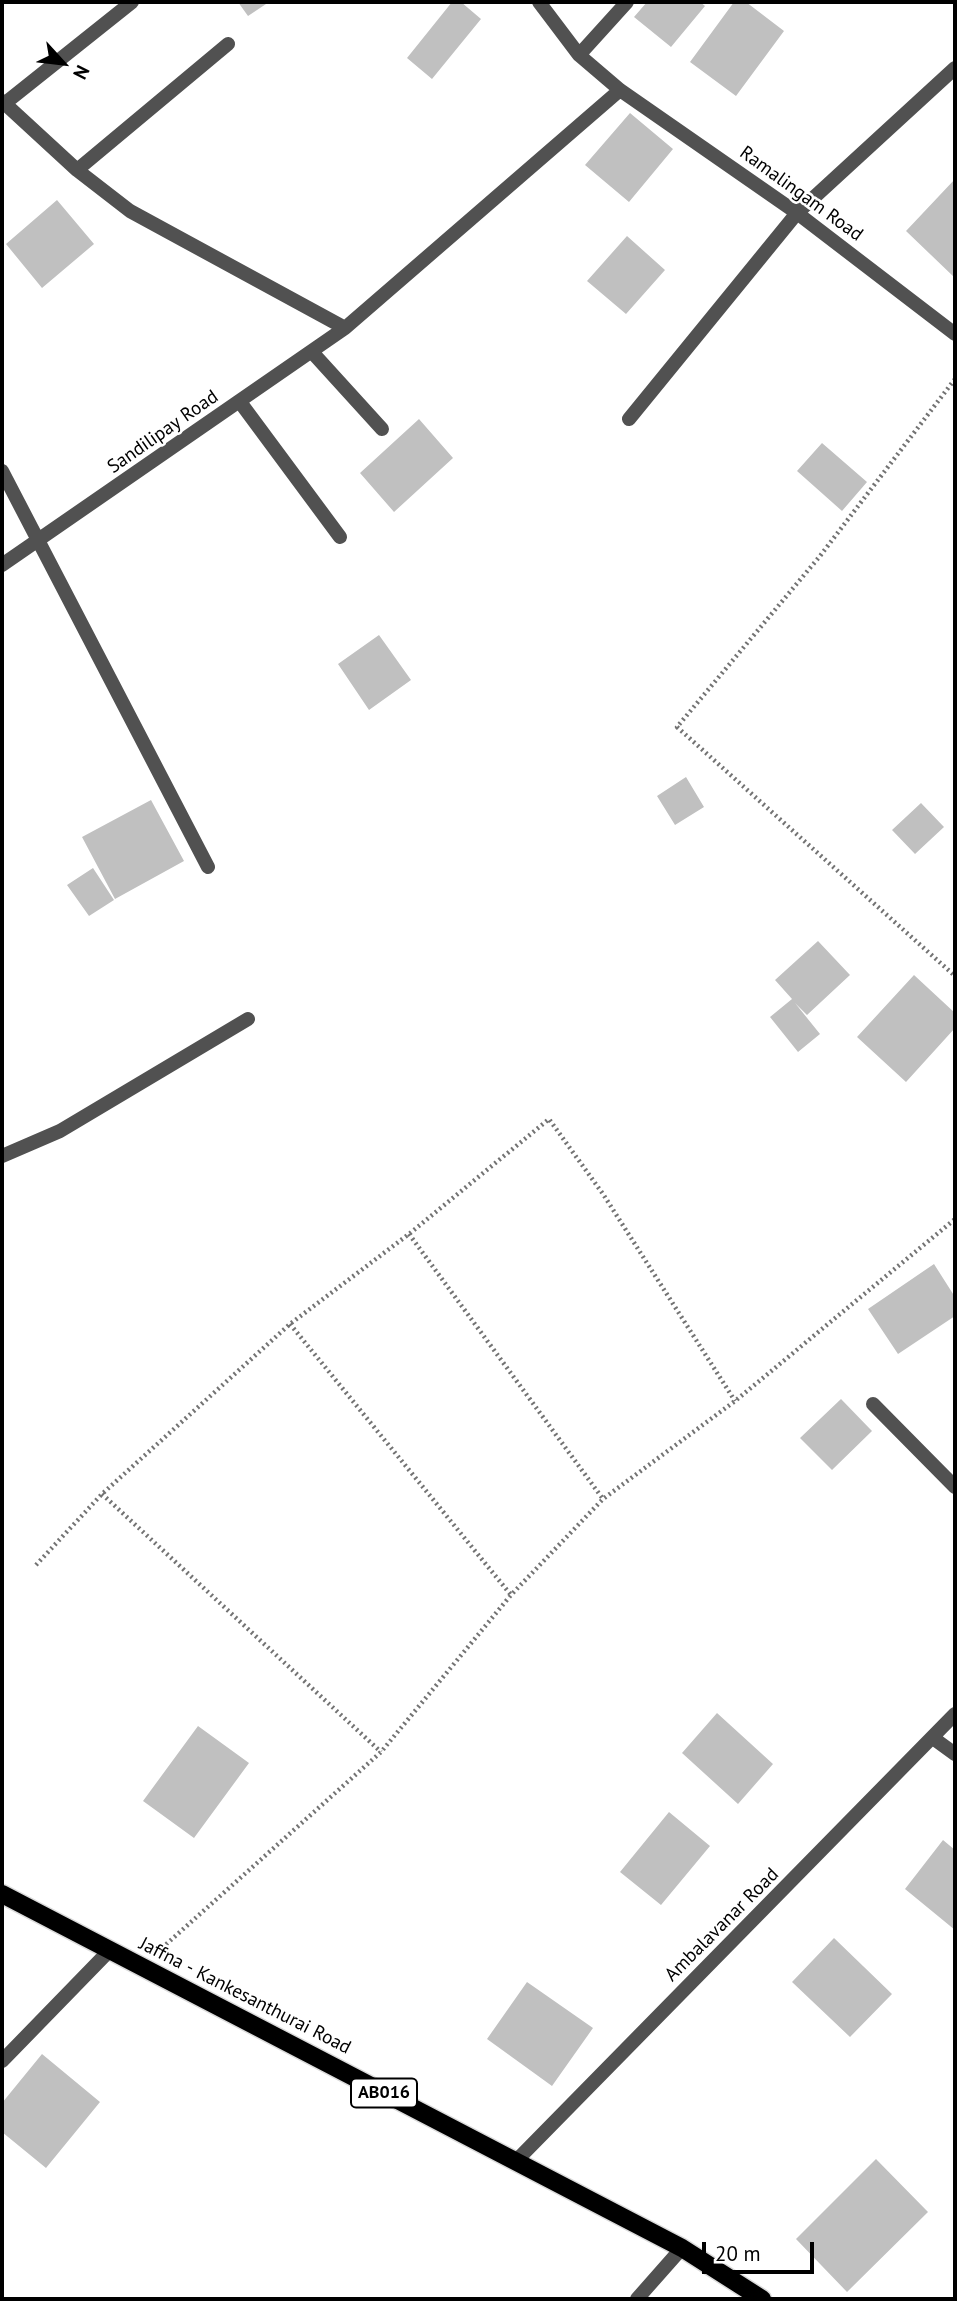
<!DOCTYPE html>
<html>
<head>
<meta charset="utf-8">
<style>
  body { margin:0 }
  #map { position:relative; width:957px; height:2301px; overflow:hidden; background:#fff; font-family:"PT Sans",sans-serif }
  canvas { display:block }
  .frame { position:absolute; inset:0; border:4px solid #000; pointer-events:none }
  .north { position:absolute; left:28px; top:28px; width:70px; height:70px; -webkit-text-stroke:5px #fff; paint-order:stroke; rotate:117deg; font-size:19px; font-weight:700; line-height:28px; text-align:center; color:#000 }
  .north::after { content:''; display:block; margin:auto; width:24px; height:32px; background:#000; clip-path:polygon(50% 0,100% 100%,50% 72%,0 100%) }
  .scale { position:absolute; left:702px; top:2242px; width:112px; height:32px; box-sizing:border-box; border:4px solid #000; border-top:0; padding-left:9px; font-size:21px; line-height:24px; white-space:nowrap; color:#000; -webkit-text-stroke:5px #fff; paint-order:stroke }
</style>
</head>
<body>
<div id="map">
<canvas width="957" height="2301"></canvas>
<div class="frame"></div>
<div class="north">N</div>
<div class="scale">20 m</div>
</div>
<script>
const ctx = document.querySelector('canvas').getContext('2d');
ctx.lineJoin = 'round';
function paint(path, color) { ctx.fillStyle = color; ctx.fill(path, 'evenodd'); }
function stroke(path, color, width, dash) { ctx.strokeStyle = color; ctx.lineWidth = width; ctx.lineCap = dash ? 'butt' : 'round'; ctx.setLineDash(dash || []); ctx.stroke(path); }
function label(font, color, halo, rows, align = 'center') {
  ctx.font = font + ' "PT Sans",sans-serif'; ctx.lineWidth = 5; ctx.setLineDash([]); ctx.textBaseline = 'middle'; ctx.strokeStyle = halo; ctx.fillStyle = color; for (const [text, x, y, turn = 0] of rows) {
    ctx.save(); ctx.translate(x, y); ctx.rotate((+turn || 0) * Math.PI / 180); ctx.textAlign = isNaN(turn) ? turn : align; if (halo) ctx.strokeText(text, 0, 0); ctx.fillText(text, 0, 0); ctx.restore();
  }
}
const building = new Path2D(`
  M238,2H269L248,16Z
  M452,2H461L481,19L432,79L407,58Z
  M647,2H700L705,6L671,47L634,17Z
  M734,2H746L784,31L736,96L690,62Z
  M630,113L673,149L629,202L585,165Z
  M955,179V278L906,231Z
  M57,200L94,244L42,288L6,244Z
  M627,236L665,270L626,314L587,281Z
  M419,419L453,458L394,512L360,473Z
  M822,443L867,482L842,511L797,471Z
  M379,635L411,680L369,710L338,664Z
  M686,777L704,807L675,825L657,796Z
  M151,800L184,861L115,899L82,837Z
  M921,803L944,827L915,854L892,830Z
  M93,868L114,900L89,916L67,885Z
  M818,941L850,975L807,1015L795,1003L820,1034L798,1052L770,1017L792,999L775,980Z
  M914,975L955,1013V1028L906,1082L857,1037Z
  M934,1264L955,1297V1316L898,1354L868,1309Z
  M841,1399L872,1431L832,1470L800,1438Z
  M717,1713L773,1764L738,1804L682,1753Z
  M198,1726L249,1763L194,1838L143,1801Z
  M669,1812L710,1846L661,1905L620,1872Z
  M943,1840L955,1850V1930L905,1889Z
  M834,1938L892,1994L850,2037L792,1982Z
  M527,1982L593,2028L552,2086L487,2039Z
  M42,2054L100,2102L46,2168L2,2132V2103Z
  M876,2159L928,2212L847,2292L796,2239Z`);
const path = new Path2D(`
  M955,379L820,556L677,727L955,976
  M409,1234L603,1499
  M290,1324L511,1595
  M102,1494L381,1752
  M36,1565L102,1494L290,1324L409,1234L549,1119L603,1194L735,1401
  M162,1948L381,1752L511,1595L603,1499L735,1401L955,1219`);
const lane = new Path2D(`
  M873,1404L955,1487`);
const street = new Path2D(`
  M539,2L579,55L620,90L797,213L955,334
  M579,55L627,2
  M2,101L77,170L130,211L345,328L620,90
  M4,104L132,2
  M77,170L228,44
  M312,352L382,429
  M240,402L340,537
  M629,419L797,213L955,68
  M2,471L208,867
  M2,565L345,328
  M2,1156L60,1131L248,1019
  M933,1738L955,1754
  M2,2061L110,1950
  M516,2161L955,1714
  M637,2299L682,2248`);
const primary = new Path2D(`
  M2,1894L682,2248L762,2299`);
const shields = [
  [384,2093,66]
];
const shieldNames = [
  ["AB016",384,2093]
];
const streetNames = [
  ["Ramalingam Road",801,194,36],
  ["Sandilipay Road",163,432,-35],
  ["Ambalavanar Road",722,1925,-45],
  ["Jaffna - Kankesanthurai Road",245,1996,27]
];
paint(building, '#c0c0c0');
stroke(primary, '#dbdbdb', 21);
stroke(path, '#737373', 4.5, [2, 3.5]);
stroke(lane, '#515151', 14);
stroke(street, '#515151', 14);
stroke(primary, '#000', 18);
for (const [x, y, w] of shields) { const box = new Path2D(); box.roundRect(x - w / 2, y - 14.5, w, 29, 5); ctx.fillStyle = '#fff'; ctx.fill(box); stroke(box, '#000', 2); }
label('bold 18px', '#000', null, shieldNames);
label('19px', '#000', '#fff', streetNames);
</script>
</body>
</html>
